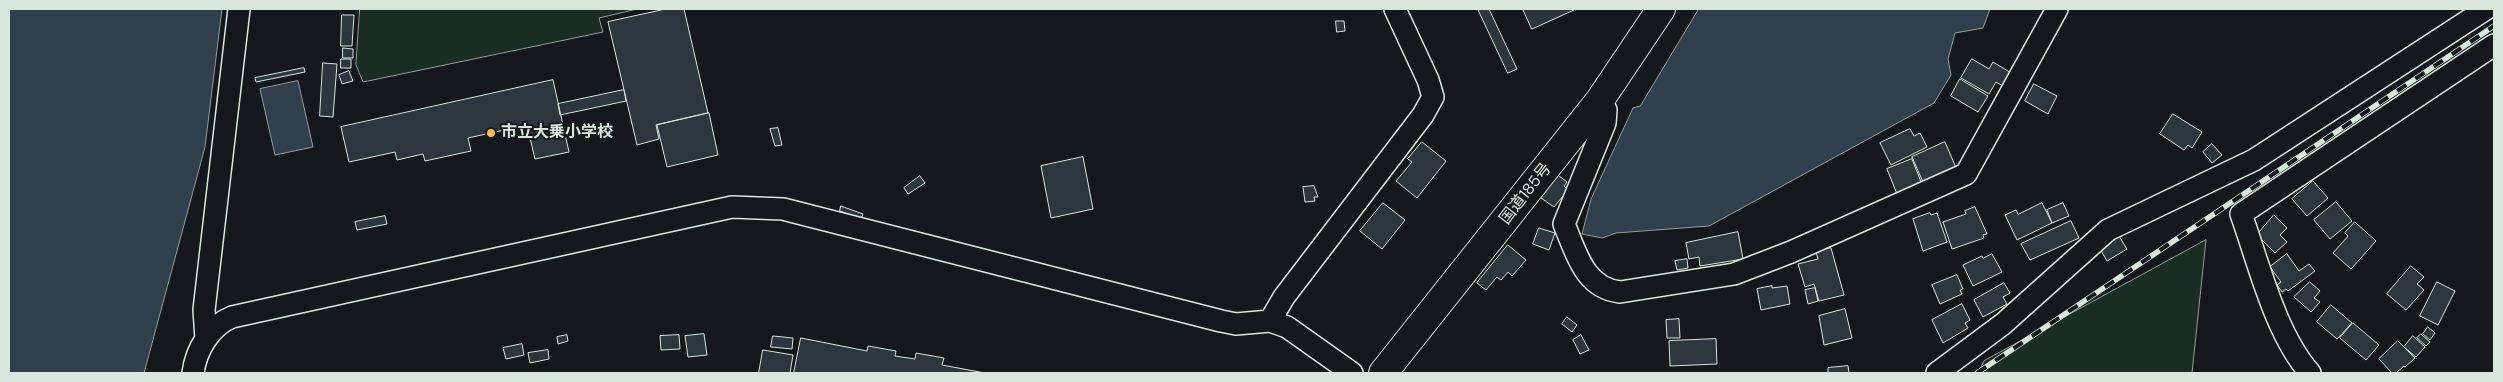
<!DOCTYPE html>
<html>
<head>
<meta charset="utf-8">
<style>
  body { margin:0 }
  #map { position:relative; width:2503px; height:382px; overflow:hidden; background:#14181c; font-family:"DM Sans",sans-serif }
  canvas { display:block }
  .frame { position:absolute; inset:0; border:10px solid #d8e6dc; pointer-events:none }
</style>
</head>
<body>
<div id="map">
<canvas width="2503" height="382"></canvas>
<div class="frame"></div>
</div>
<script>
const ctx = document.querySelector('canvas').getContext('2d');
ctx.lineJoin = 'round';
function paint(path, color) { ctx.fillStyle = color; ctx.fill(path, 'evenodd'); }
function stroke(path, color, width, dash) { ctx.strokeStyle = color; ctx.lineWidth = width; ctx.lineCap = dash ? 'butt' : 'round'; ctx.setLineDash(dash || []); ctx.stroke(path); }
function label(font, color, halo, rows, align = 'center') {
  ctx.font = font + ' "DM Sans","Noto Sans JP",sans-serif'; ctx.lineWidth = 4; ctx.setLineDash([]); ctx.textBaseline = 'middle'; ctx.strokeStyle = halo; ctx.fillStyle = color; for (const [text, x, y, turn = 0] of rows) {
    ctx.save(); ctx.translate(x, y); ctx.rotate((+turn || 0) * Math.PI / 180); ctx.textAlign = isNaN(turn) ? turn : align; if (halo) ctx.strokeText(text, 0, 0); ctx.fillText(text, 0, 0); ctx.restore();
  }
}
const green = new Path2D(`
  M360,9H637L599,18L603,32L363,82L356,65Z
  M2206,240L2192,373H1978L1984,361Z`);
const water = new Path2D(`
  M9,9H222L205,147L144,373H9Z
  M1699,9H1990L1983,28L1955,33L1948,59L1951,75L1934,103L1709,226L1616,233L1602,238L1582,234L1591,199L1633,108L1640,106Z
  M298,81L313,147L275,155L260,89Z`);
const building = new Path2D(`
  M666,9H684L708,113L656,125L659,139L637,145L608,22Z
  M1478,9H1489L1517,69L1508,73Z
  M1523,9H1573L1574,10L1532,29Z
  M342,15H354L352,46H341Z
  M1336,21H1344L1345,31L1337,32Z
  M343,48L353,49V58H343Z
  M341,59H351V68H341Z
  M1972,59L1989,69L1993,62L2013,74L2005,87L1996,82L1989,94L1961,78Z
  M323,63L337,64L333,117L320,116Z
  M304,68L305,72L256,82L255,78Z
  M349,71L353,81L342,84L339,75Z
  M1960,79L1988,96L1978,112L1951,96Z
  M553,80L569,152L535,159L527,125L468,138L471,151L425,161L423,154L397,160L395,152L349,162L341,127Z
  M2034,84L2057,96L2048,114L2025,101Z
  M624,90L626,101L560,115L558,104Z
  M709,113L718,155L667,167L657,125Z
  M2173,114L2202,132L2192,148L2188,145L2184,150L2160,134Z
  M778,128L782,145L775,146L770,129Z
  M1910,129L1914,136L1920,133L1927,147L1891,165L1880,143Z
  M1422,142L1446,161L1417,198L1396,181L1412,162L1408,159Z
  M1945,142L1957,170L1923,182L1912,157Z
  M2212,144L2222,155L2212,163L2203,152Z
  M1083,157L1093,209L1051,218L1041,166Z
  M1912,159L1924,189L1899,199L1887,169Z
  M1558,175L1567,182L1564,186L1568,190L1554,207L1541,198Z
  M920,176L925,183L908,194L904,188Z
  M2313,181L2328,198L2307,216L2292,199Z
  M1314,186L1318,197H1314L1315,201L1305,202L1303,187Z
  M2336,202L2352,221L2330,239L2314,220Z
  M1383,203L1405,220L1382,249L1360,231Z
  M2042,203L2052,223L2017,240L2005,215L2016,210L2018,214Z
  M2063,203L2069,216L2052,223L2047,210Z
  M841,206L863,214L861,219L840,211Z
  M1975,207L1987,234L1983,235L1984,238L1952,249L1943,222L1966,214L1965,211Z
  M1930,213L1931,215L1937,213L1947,242L1923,251L1913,219Z
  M2274,215L2287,228L2280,235L2287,242L2275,253L2257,235Z
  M385,216L387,224L357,230L355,222Z
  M2071,221L2079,238L2030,260L2021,244Z
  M2355,222L2376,241L2351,269L2333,253L2348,236L2345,233Z
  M1539,228L1555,233L1549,250L1533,244Z
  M1738,232L1743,259L1700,266L1699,257L1689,259L1686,243Z
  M2119,236L2127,249L2107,261L2099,247Z
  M1508,245L1526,260L1512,276L1508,272L1501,280L1497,277L1486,290L1477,283Z
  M1831,248L1844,295L1819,301L1814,284L1805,287L1798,264L1818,259L1816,252Z
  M1992,254L2002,272L1973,286L1963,265L1982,256L1983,258Z
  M2287,254L2299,271L2309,264L2315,271L2288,291L2286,289L2282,292L2277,285L2281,282L2270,267Z
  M1687,259L1688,268L1677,270L1675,261Z
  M2411,266L2424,277L2417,284L2424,290L2406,310L2387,294Z
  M1957,275L1963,289L1960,290L1962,294L1940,304L1932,285Z
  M2310,282L2320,291L2314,298L2320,302L2311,312L2294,297Z
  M2437,282L2455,291L2438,325L2420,316Z
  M2004,283L2010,293L2003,297L2007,304L1983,317L1974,300Z
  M1772,286V288L1787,286L1790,304L1761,310L1757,289Z
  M1815,288L1818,301L1808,304L1805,290Z
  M1962,304L1970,320L1965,323L1968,328L1943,343L1932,320Z
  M2331,305L2352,323L2337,339L2317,322Z
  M1845,309L1852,338L1824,345L1819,316Z
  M1567,317L1577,325L1572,332L1562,324Z
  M1679,319L1680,338H1667L1666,320Z
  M2353,323L2379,345L2366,360L2340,338Z
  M2428,327L2435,333L2430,340L2423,334Z
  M704,334L707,355L688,357L685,336Z
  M2421,334L2430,342L2426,346L2417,338Z
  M567,335L568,341L558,344L557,337Z
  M679,335L680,349L661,350L660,336Z
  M1581,335L1589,350L1580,354L1573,340Z
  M773,336L793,338L792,349L771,347Z
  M2413,336L2425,347L2416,357L2404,347Z
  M801,338L867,351L868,346L896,351L895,356L915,359L916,353L944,358L942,365L985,373H794Z
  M1716,339L1717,364L1670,366L1669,341Z
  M2398,341L2415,358L2405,367L2404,366L2396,373H2392L2379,359Z
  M522,344L524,355L506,359L503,348Z
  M548,350L549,359L530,363L528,353Z
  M763,350L793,355L790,373H759Z
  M1848,366L1849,373H1828V368Z`);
const minor = new Path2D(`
  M1600,100L1606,110L1605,123L1564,224C1576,252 1584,288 1620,292L1734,274L1791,252L1966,174L2057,9
  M1270,321L1284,297L1423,115L1433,97L1428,80L1395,9
  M206,339L204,310L239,9
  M193,373C196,350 210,326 232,317L732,207L783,209L1221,321L1236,324L1270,321L1287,327L1352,373
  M1937,373L2003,324L2108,230L2254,160L2486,9
  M2310,373C2275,333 2259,264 2241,214L2494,45`);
const highway = new Path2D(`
  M1383,373L1600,100L1661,9`);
const rail = new Path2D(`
  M1977,373L2494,26`);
const markers = [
  [491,133,5,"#ffb74d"]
];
const poiNames = [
  ["市立大乗小学校",501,133]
];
const streetNames = [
  ["国道185号",1526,194,-52]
];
paint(green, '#1a2d24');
stroke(green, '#939e99', 1);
paint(water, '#2f3f4d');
stroke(water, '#939e99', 1);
paint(building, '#2c363c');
stroke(building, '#d8e6dc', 1);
stroke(minor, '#d8e6dc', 24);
stroke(highway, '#d8e6dc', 30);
stroke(minor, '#14181c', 21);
stroke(highway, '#14181c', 28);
stroke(rail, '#d8e6dc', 5.5);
stroke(rail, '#14181c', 4, [11]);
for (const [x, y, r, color] of markers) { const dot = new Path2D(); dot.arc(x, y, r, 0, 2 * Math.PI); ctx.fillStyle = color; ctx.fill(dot); stroke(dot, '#14181c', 2); }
label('bold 16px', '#d8e6dc', '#14181c', poiNames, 'left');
label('16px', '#d8e6dc', '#14181c', streetNames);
</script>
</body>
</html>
